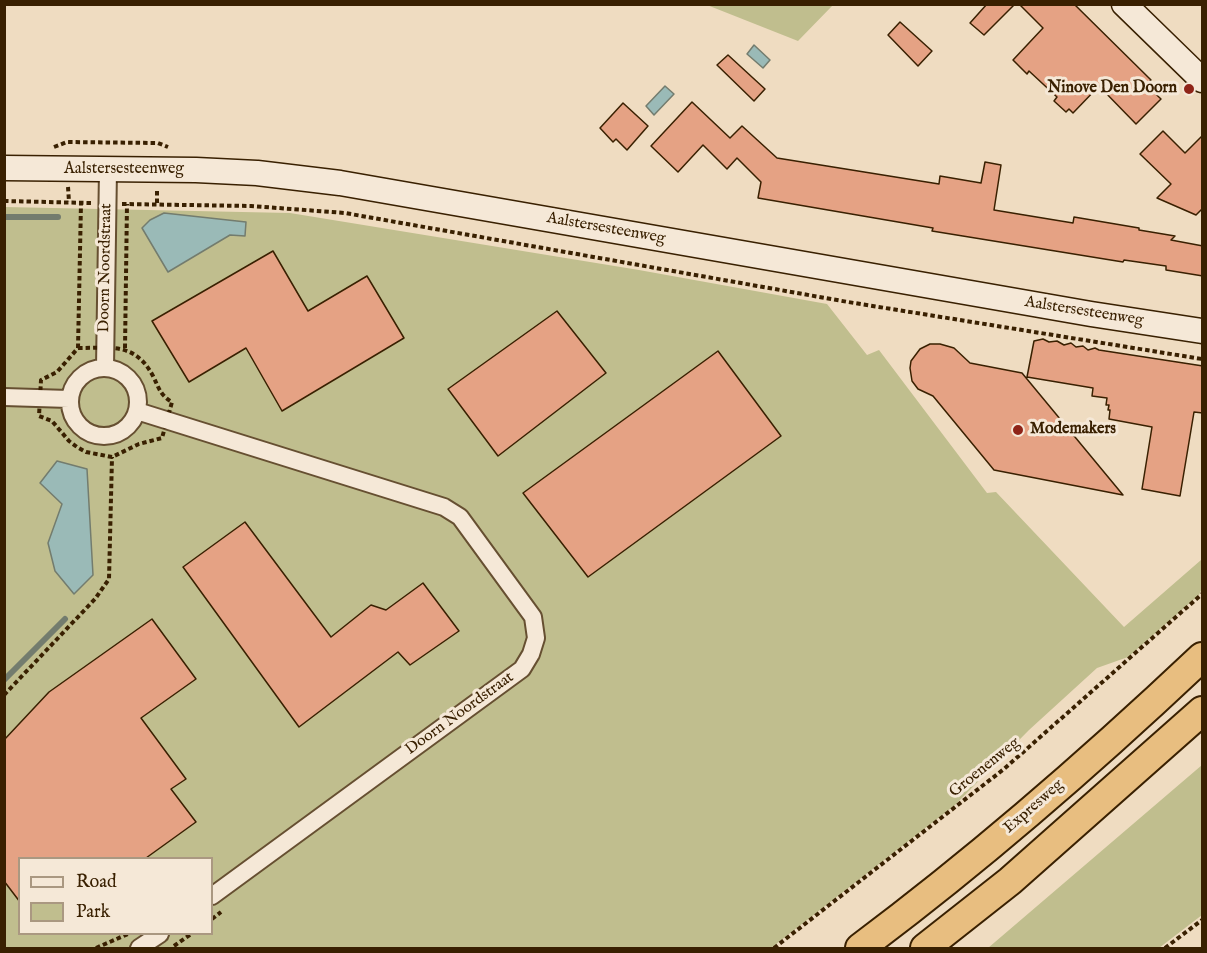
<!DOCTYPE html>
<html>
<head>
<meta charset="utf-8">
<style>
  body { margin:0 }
  #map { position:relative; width:1207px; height:953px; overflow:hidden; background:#efdcc1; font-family:"IM FELL English",serif }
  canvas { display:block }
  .frame { position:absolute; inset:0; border:6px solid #392001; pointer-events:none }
  .legend { position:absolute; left:18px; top:857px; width:195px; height:78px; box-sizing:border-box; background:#f5e8d7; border:2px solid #aa9881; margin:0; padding:8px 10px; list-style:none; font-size:18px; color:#392001 }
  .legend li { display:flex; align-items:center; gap:12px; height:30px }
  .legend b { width:30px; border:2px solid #aa9881 }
</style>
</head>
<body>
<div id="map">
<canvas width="1207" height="953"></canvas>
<div class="frame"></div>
<ul class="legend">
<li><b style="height:8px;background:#f5e8d7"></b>Road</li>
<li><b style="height:16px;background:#c0be8e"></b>Park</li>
</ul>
</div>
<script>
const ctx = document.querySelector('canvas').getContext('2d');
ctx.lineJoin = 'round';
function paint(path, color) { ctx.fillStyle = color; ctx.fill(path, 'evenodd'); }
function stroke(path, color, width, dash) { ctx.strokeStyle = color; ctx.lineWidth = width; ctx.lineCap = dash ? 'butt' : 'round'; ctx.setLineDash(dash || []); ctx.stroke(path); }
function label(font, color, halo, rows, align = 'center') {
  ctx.font = font + ' "IM FELL English",serif'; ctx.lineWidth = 6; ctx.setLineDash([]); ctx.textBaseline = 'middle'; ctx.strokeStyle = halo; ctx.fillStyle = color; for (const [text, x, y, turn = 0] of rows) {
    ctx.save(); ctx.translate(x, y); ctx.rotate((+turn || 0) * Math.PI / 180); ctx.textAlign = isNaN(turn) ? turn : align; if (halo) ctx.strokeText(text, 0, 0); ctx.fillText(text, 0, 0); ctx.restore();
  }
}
const green = new Path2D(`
  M707,5V4L833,5L798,41Z
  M5,207L290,213L639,270L827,304L867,355L879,350L987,493L996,492L1124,627L1201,560L1202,562V588L1199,595L1128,657L1097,668L1029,730L955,805L771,948H5ZM20,858H212V934H20Z
  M1202,765V915L1159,948H988Z`);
const water = new Path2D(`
  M754,45L770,60L763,68L747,54Z
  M665,86L674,94L654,115L646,106Z
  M164,213L246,222L245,236L230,235L168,272L142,228L150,220Z
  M57,461L87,469L93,575L74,594L55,571L48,543L62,504L40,483Z`);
const stream = new Path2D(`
  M4,217H58
  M4,680L65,619`);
const building = new Path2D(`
  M987,4H1015L984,35L970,23Z
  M1019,4H1074L1151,80L1146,85L1161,99L1136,124L1099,86L1073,113L1069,109L1066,112L1054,101L1057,97L1029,71L1027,74L1013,60L1043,28Z
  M900,22L932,51L918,66L888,35Z
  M728,55L765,89L754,101L717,65Z
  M692,102L730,138L742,126L777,158L939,184L940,176L981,183L985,162L1001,165L994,210L1073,223L1074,217L1139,228V230L1175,236L1171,240L1203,246V276L1166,270V266L1124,260L1123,262L932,231L933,228L758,198L761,182L737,158L727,169L703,145L678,172L651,146Z
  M623,103L648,126L627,150L616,139L613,142L600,128Z
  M1163,131L1185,153L1203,135V208L1196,215L1157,198L1171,184L1140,154Z
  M273,251L308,311L367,276L404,338L282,411L246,348L189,382L152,321Z
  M557,311L606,373L498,456L448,389Z
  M1043,339L1049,342L1057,341L1064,345L1071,343L1076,347L1083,346L1088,350L1095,348L1099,350L1203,366V413L1194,412L1180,496L1142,489L1152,427L1109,419L1110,410H1108L1109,405H1106L1107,398L1092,396L1093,388L1027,377L1034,341Z
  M930,344H940L954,348L970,363L1022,373L1123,495L994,470L933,396L918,389L912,381L910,368L911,361L920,349Z
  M718,351L781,436L588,577L523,493Z
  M245,522L331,637L371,605L386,610L423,583L459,631L410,665L398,652L299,727L183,567Z
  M152,619L196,679L141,718L186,779L171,789L196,822L146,858H20V902L4,881V740L49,692Z`);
const path = new Path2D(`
  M54,147L67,142L158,143L168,147
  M68,187L69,202
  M4,201L91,203
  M157,203V189
  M122,204L251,206L345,213L848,302L1202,359
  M78,348C111,348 135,342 153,376C159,388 160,395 172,402L162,438L139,444L112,457L86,452L77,447L69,441L52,421L39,416L41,380L57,372Z
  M78,348L81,203
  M125,348L127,204
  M4,695L95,599L109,579L112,457
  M212,919L221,912
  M174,946L191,934
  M96,948L128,934
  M774,948L1004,769L1202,594
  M1165,948L1202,920`);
const minor = new Path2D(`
  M105,367L108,170
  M70 402a34 34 0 1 1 68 0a34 34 0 1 1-68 0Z
  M4,397L69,399
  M137,411L444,507L460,517L533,617L536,638L531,654L522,669L212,896
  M139,948L160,934`);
const secondary = new Path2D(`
  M1124,4L1202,80
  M4,168L196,170L257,173L340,183L1091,314L1202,331`);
const trunk = new Path2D(`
  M860,948C978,860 1095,758 1202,657
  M925,948L1010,881L1202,711`);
const markers = [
  [1189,89,6,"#8f2418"],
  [1018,430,6,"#8f2418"]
];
const poiNames = [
  ["Ninove Den Doorn",1177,89],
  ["Modemakers",1030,430,"left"]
];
const streetNames = [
  ["Aalstersesteenweg",124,170],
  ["Aalstersesteenweg",606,229,10],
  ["Doorn Noordstraat",106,268,-89],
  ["Aalstersesteenweg",1084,312,9],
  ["Doorn Noordstraat",460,714,-36],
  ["Groenenweg",985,768,-39],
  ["Expresweg",1034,807,-41]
];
paint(green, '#c0be8e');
paint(water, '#9abab7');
stroke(water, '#737c6e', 1.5);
stroke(stream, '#737c6e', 6);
paint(building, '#e5a284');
stroke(building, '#392001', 1.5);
stroke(minor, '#664f31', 20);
stroke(secondary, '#392001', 27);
stroke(trunk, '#392001', 32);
stroke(path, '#392001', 4, [4.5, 3]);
stroke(minor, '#f5e8d7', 16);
stroke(secondary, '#f5e8d7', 24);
stroke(trunk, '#e8be80', 28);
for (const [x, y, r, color] of markers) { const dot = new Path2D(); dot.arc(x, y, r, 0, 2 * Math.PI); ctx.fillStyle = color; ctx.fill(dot); stroke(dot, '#f5e8d7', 2); }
label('bold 16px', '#392001', '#f5e8d7', poiNames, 'right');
label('16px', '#392001', '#f5e8d7', streetNames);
</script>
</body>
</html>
